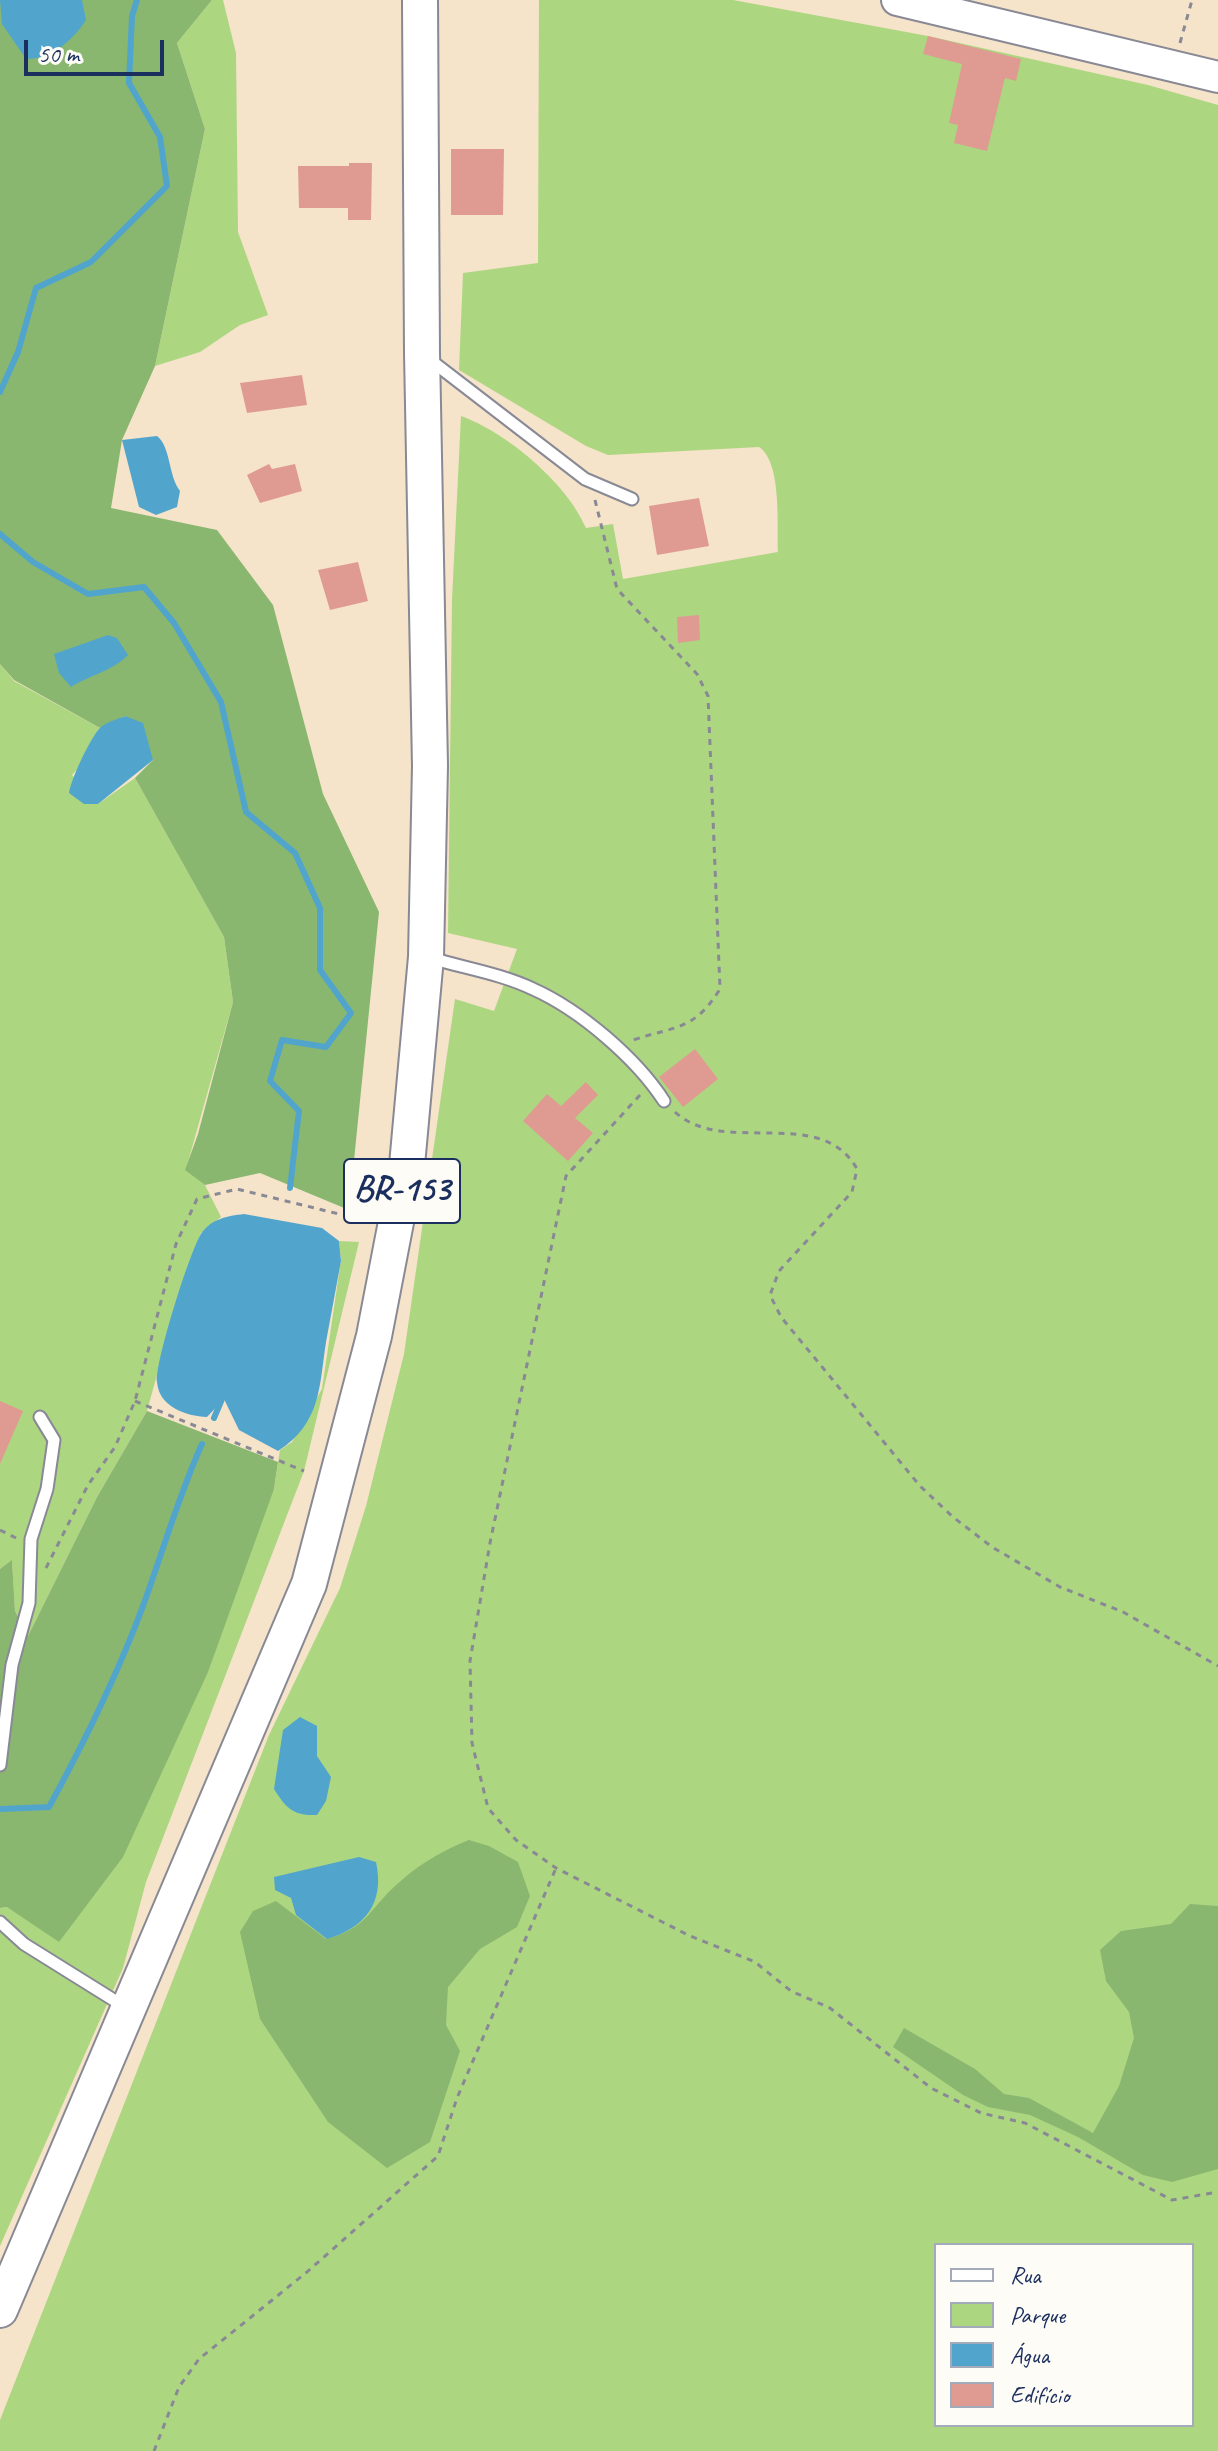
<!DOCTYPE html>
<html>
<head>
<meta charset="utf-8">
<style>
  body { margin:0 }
  #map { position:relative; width:1218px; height:2451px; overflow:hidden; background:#f5e3ca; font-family:Caveat,sans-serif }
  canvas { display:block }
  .legend { position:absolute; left:934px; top:2243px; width:260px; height:184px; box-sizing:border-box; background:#fdfcf7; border:2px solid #a3aaba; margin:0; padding:10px 14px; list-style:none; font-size:24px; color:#1b2f5e }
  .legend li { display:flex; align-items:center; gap:16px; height:40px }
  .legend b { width:40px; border:2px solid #a3aaba }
  .scale { position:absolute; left:24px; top:40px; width:140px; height:36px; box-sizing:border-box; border:4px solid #1b2f5e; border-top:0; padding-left:10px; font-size:24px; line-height:28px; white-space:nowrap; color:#1b2f5e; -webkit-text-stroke:6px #fdfcf7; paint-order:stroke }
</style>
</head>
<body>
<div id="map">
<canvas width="1218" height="2451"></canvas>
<ul class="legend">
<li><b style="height:10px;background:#fff"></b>Rua</li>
<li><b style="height:22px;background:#add681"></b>Parque</li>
<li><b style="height:22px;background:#51a5cd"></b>Água</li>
<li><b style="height:22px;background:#df9b92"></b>Edifício</li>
</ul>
<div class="scale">50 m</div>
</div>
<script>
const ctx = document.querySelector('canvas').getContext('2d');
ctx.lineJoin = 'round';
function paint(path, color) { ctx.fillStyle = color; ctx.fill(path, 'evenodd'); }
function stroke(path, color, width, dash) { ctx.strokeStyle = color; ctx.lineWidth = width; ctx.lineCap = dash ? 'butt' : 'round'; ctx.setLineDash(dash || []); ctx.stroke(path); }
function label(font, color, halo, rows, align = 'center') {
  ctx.font = font + ' Caveat,sans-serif'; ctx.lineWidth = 8; ctx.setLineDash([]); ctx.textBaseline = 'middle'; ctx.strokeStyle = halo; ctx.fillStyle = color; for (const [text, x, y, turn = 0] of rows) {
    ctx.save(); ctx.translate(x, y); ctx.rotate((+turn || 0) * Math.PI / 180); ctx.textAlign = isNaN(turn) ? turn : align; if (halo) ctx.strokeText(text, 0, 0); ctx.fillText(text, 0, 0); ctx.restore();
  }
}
const green = new Path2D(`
  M212,0H223L236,53L238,232L268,315L240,325L200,352L155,366L205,129L177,43Z
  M539,0H733L928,36L1148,85L1218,105V2451H0V2420L269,1735L340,1588L366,1506L404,1354L455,999L494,1011L517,949L448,933L452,600L461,416C506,432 567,483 586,528L613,524L623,579L778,552C777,525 782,462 759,447L608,455L586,446L459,370L463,273L538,263ZM936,2245H1192V2425H936Z
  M0,664L14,681L100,728L83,763L72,775L98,804L135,778L224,937L233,1002L186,1169L205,1185L221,1217L201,1233L182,1284L147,1411L97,1497L28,1636L15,1611L12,1561L0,1569Z
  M339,1241L359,1242L304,1471L146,1882L123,1968L0,2246V1908L7,1907L274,1489L280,1450L292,1442L322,1389L341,1260Z`);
const forest = new Path2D(`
  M0,0H212L177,43L205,129L155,366L122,440L111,508L217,530L273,605L323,794L379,912L349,1210L260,1173L205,1185L185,1170L198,1134L233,1002L224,937L135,778L153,760L125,716L100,728L14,680L0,664Z
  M147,1411L278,1462L274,1489L208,1672L123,1857L59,1942L7,1907L0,1908V1569L12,1560L15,1611L28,1636L97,1497Z
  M469,1840L489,1846L518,1862L530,1896L517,1927L480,1949L448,1987L446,2025L460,2051L430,2142L387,2168L328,2122L260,2019L240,1932L253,1911L276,1901L326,1939C367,1928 367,1912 394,1887C416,1866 441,1851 469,1840Z
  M1190,1904L1218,1906V2169L1172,2182L1143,2175L1078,2137L1030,2115L988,2107L963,2095L893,2047L904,2028L975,2069L1004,2094L1029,2098L1093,2133L1119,2086L1134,2038L1129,2012L1106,1981L1100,1950L1121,1931L1171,1924Z`);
const water = new Path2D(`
  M0,0H82L86,20C72,41 52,59 26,59L2,24Z
  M157,436C171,447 168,475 180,491L177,507L156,515L139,507L122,440Z
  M108,635L117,638L128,655C113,671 90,675 71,687L59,673L54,654Z
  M125,716L143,723L153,760L98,804H84L69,793C71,779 91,736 101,727C107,722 118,719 125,716Z
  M244,1214L322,1228L339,1241L341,1261C336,1288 331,1315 326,1342C319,1388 321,1423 278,1451L239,1430L224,1399L207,1417C186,1416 159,1407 157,1382C155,1362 190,1251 201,1234C211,1219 227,1216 244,1214Z
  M300,1717L317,1726V1756L331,1777L326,1801L317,1815C293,1816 286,1808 274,1789L283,1730Z
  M359,1857L376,1862C385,1903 365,1928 327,1939L296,1915L291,1898L275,1890L274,1877Z`);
const stream = new Path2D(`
  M0,392L18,352L36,288L91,262L167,186L160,137L129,83L132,16L137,0
  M0,534L33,562L88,594L144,587L174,623L221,702L246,812L295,853L320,908V970L351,1013L326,1047L282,1040L270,1081L299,1111L290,1188
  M214,1418L225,1392
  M0,1809L49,1807C85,1741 117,1676 143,1606C163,1551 178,1497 202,1444`);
const building = new Path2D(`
  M928,36L1021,59L1016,81L1005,78L987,151L954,143L958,125L949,123L962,64L923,54Z
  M451,149H504L503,215H451Z
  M349,163H372L371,220H348V208H299L298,166H349Z
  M302,375L307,405L247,413L240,383Z
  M269,464L272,469L295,464L302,491L260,503L247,475Z
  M699,498L709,546L657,555L649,506Z
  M358,562L368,601L330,610L318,570Z
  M699,615L700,640L678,643L677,617Z
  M695,1049L718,1079L683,1107L659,1077Z
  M586,1082L598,1095L575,1118L593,1133L568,1161L523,1121L547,1094L561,1106Z
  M0,1401L23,1411L0,1464Z`);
const path = new Path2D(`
  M1180,43L1192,0
  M595,500L617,589L697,674L708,696L720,989C694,1031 675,1026 633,1040
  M640,1095L566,1176L490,1543L470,1661L472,1743L488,1808L516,1840L556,1868L688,1935L755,1962L791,1991L830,2008L931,2088L981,2113L1025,2123L1172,2200L1218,2192
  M675,1112C723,1157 821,1104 857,1169L852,1192L779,1271L770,1295L781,1317L920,1486L953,1517L992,1547L1060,1587L1123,1612L1218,1666
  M135,1401L304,1471
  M0,1530L16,1538
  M46,1568L88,1485L115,1447L135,1401L176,1244L197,1199L237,1189L339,1214
  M154,2451L179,2387L199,2359L307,2272L438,2156L457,2098L556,1868`);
const lane = new Path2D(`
  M429,359L585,479L632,499
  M431,958C464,968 502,974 533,989C580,1010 636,1058 664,1101
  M0,1765L12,1665L29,1603L31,1539L47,1489L54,1440L40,1417
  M0,1922L24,1944L125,2007`);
const secondary = new Path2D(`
  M897,0L1218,77`);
const primary = new Path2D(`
  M0,2310L309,1584L374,1336L407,1165L426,957L430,766L422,353L420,0`);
const shields = [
  [402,1191,116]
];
const shieldNames = [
  ["BR-153",402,1191]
];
paint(green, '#add681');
paint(forest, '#8ab76f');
paint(water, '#51a5cd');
stroke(stream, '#51a5cd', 6);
paint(building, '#df9b92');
stroke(lane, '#888994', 15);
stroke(secondary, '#888994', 34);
stroke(primary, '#888994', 38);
stroke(path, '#888994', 3, [6, 6]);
stroke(lane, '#fff', 11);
stroke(secondary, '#fff', 30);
stroke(primary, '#fff', 34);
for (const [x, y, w] of shields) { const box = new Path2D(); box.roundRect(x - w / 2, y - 32, w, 64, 6); ctx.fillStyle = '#fdfcf7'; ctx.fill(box); stroke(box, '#1b2f5e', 2); }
label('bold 36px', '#1b2f5e', null, shieldNames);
</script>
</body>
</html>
